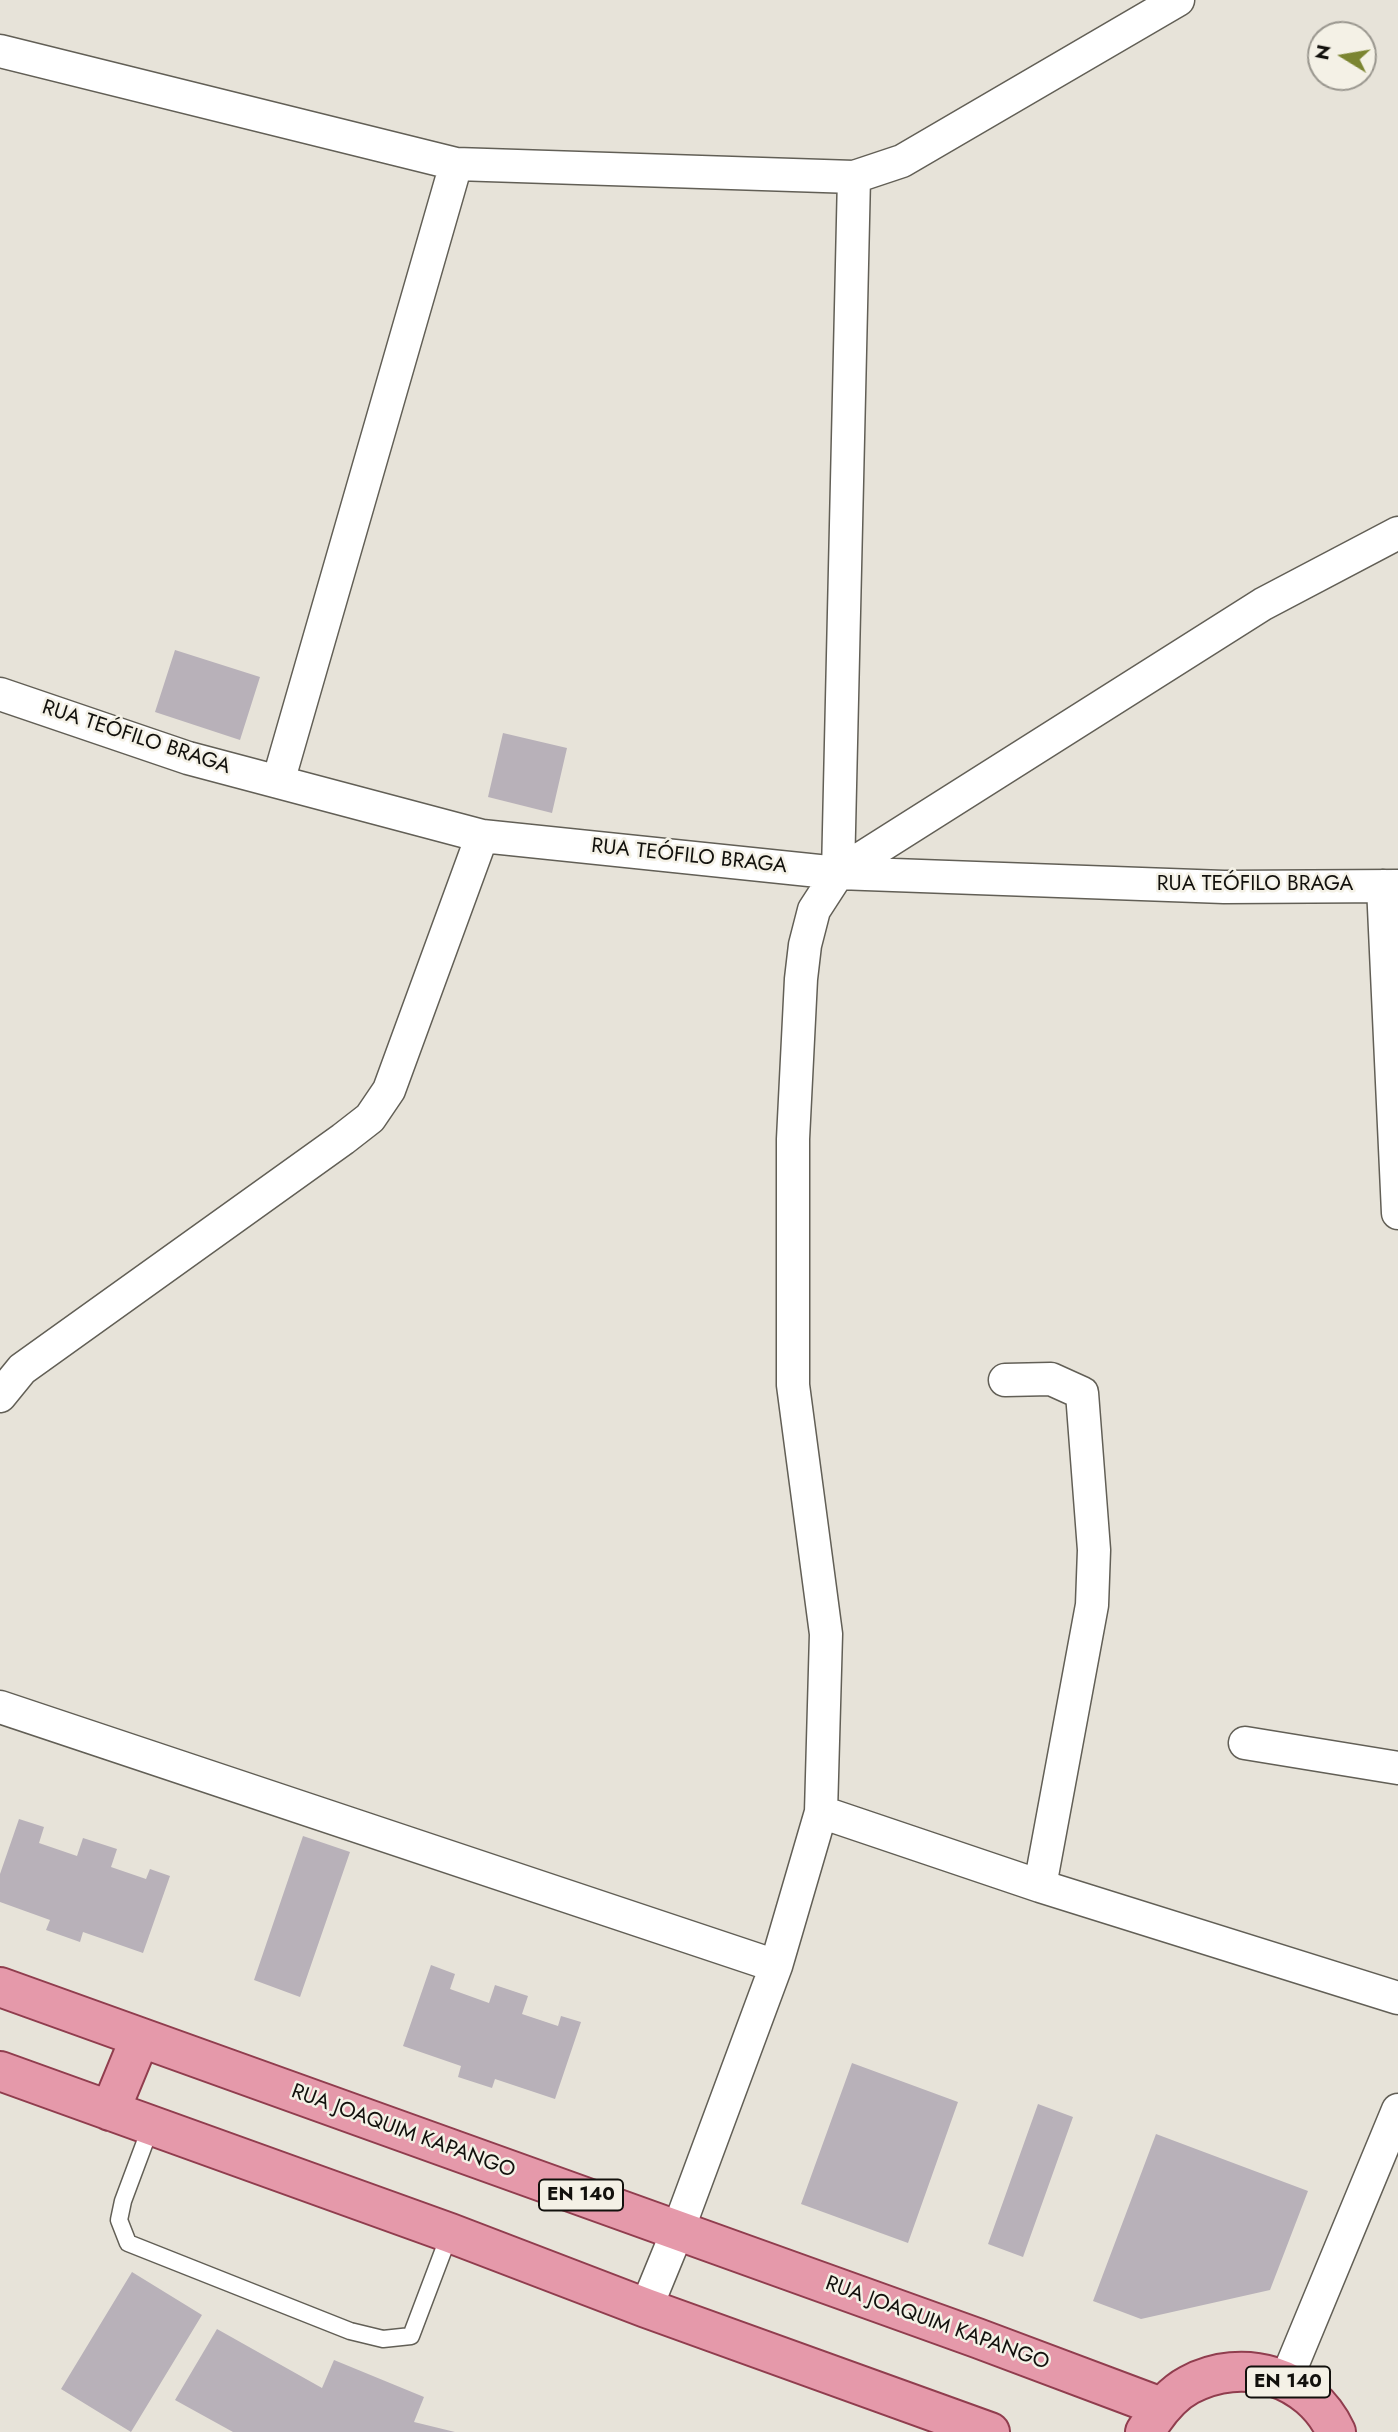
<!DOCTYPE html>
<html>
<head>
<meta charset="utf-8">
<style>
  body { margin:0 }
  #map { position:relative; width:1398px; height:2432px; overflow:hidden; background:#e7e3d9; font-family:Jost,sans-serif }
  canvas { display:block }
  .north { position:absolute; left:1307px; top:21px; width:70px; height:70px; box-sizing:border-box; background:#f4f1e6; border:2px solid #9a978f; border-radius:50%; rotate:281deg; font-size:19px; font-weight:700; line-height:28px; text-align:center; color:#12110d }
  .north::after { content:''; display:block; margin:auto; width:24px; height:32px; background:#7b8531; clip-path:polygon(50% 0,100% 100%,50% 72%,0 100%) }
</style>
</head>
<body>
<div id="map">
<canvas width="1398" height="2432"></canvas>
<div class="north">N</div>
</div>
<script>
const ctx = document.querySelector('canvas').getContext('2d');
ctx.lineJoin = 'round';
function paint(path, color) { ctx.fillStyle = color; ctx.fill(path, 'evenodd'); }
function stroke(path, color, width, dash) { ctx.strokeStyle = color; ctx.lineWidth = width; ctx.lineCap = dash ? 'butt' : 'round'; ctx.setLineDash(dash || []); ctx.stroke(path); }
function label(font, color, halo, rows, align = 'center') {
  ctx.font = font + ' Jost,sans-serif'; ctx.lineWidth = 5; ctx.setLineDash([]); ctx.textBaseline = 'middle'; ctx.strokeStyle = halo; ctx.fillStyle = color; for (const [text, x, y, turn = 0] of rows) {
    ctx.save(); ctx.translate(x, y); ctx.rotate((+turn || 0) * Math.PI / 180); ctx.textAlign = isNaN(turn) ? turn : align; if (halo) ctx.strokeText(text, 0, 0); ctx.fillText(text, 0, 0); ctx.restore();
  }
}
const building = new Path2D(`
  M175,650L260,677L240,740L155,712Z
  M503,733L567,748L552,813L488,797Z
  M19,1819L44,1827L39,1843L77,1856L83,1838L117,1849L111,1867L146,1879L150,1869L170,1876L143,1953L83,1932L80,1942L46,1930L50,1920L0,1902V1874Z
  M303,1836L350,1852L300,1997L254,1980Z
  M431,1965L455,1974L450,1989L489,2003L495,1985L528,1996L522,2014L558,2026L561,2016L581,2022L555,2099L495,2079L492,2088L458,2077L461,2066L403,2046Z
  M852,2063L958,2102L908,2243L801,2204Z
  M1038,2104L1073,2117L1023,2257L988,2244Z
  M1156,2134L1308,2191L1270,2290L1141,2319L1093,2301Z
  M132,2272L202,2315L131,2432L61,2389Z
  M217,2329L322,2388L334,2360L424,2397L414,2422L455,2432H233L175,2400Z`);
const lane = new Path2D(`
  M151,2126L123,2201L119,2220L128,2243L350,2331L383,2339L411,2336L450,2233`);
const street = new Path2D(`
  M0,51L456,164L854,177L902,161L1178,0
  M0,694L188,758L482,836L838,873L1224,887L1398,886
  M278,782L456,164
  M838,873L1263,604L1398,533
  M1383,886L1398,1213
  M1005,1380L1051,1379L1082,1393L1094,1550L1092,1605L1040,1886
  M0,1396L22,1369L343,1139L370,1118L389,1090L482,836
  M0,1707L776,1966
  M1245,1743L1398,1768
  M821,1812L1040,1886L1398,1998
  M646,2308L678,2230L776,1966L821,1812L826,1634L793,1385V1139L801,979L805,945L814,910L838,873L854,177
  M1286,2380L1398,2110`);
const primary = new Path2D(`
  M0,1987L977,2338L1161,2407
  M0,2071L450,2233L646,2308L990,2432
  M110,2111L140,2038
  M1145,2432C1156,2414 1170,2395 1189,2385C1243,2356 1310,2376 1336,2432`);
const shields = [
  [581,2195,84],
  [1288,2382,84]
];
const shieldNames = [
  ["EN 140",581,2195],
  ["EN 140",1288,2382]
];
const streetNames = [
  ["RUA TEÓFILO BRAGA",136,738,18],
  ["RUA TEÓFILO BRAGA",689,857,6],
  ["RUA TEÓFILO BRAGA",1255,885],
  ["RUA JOAQUIM KAPANGO",403,2132,20],
  ["RUA JOAQUIM KAPANGO",937,2324,20]
];
paint(building, '#b8b1b9');
stroke(lane, '#625f56', 19);
stroke(street, '#625f56', 35);
stroke(primary, '#903d4e', 42);
stroke(lane, '#fff', 16);
stroke(street, '#fff', 32);
stroke(primary, '#e599aa', 38);
for (const [x, y, w] of shields) { const box = new Path2D(); box.roundRect(x - w / 2, y - 15.5, w, 31, 5); ctx.fillStyle = '#f4f1e6'; ctx.fill(box); stroke(box, '#12110d', 2); }
label('bold 19px', '#12110d', null, shieldNames);
label('21px', '#12110d', '#f4f1e6', streetNames);
</script>
</body>
</html>
